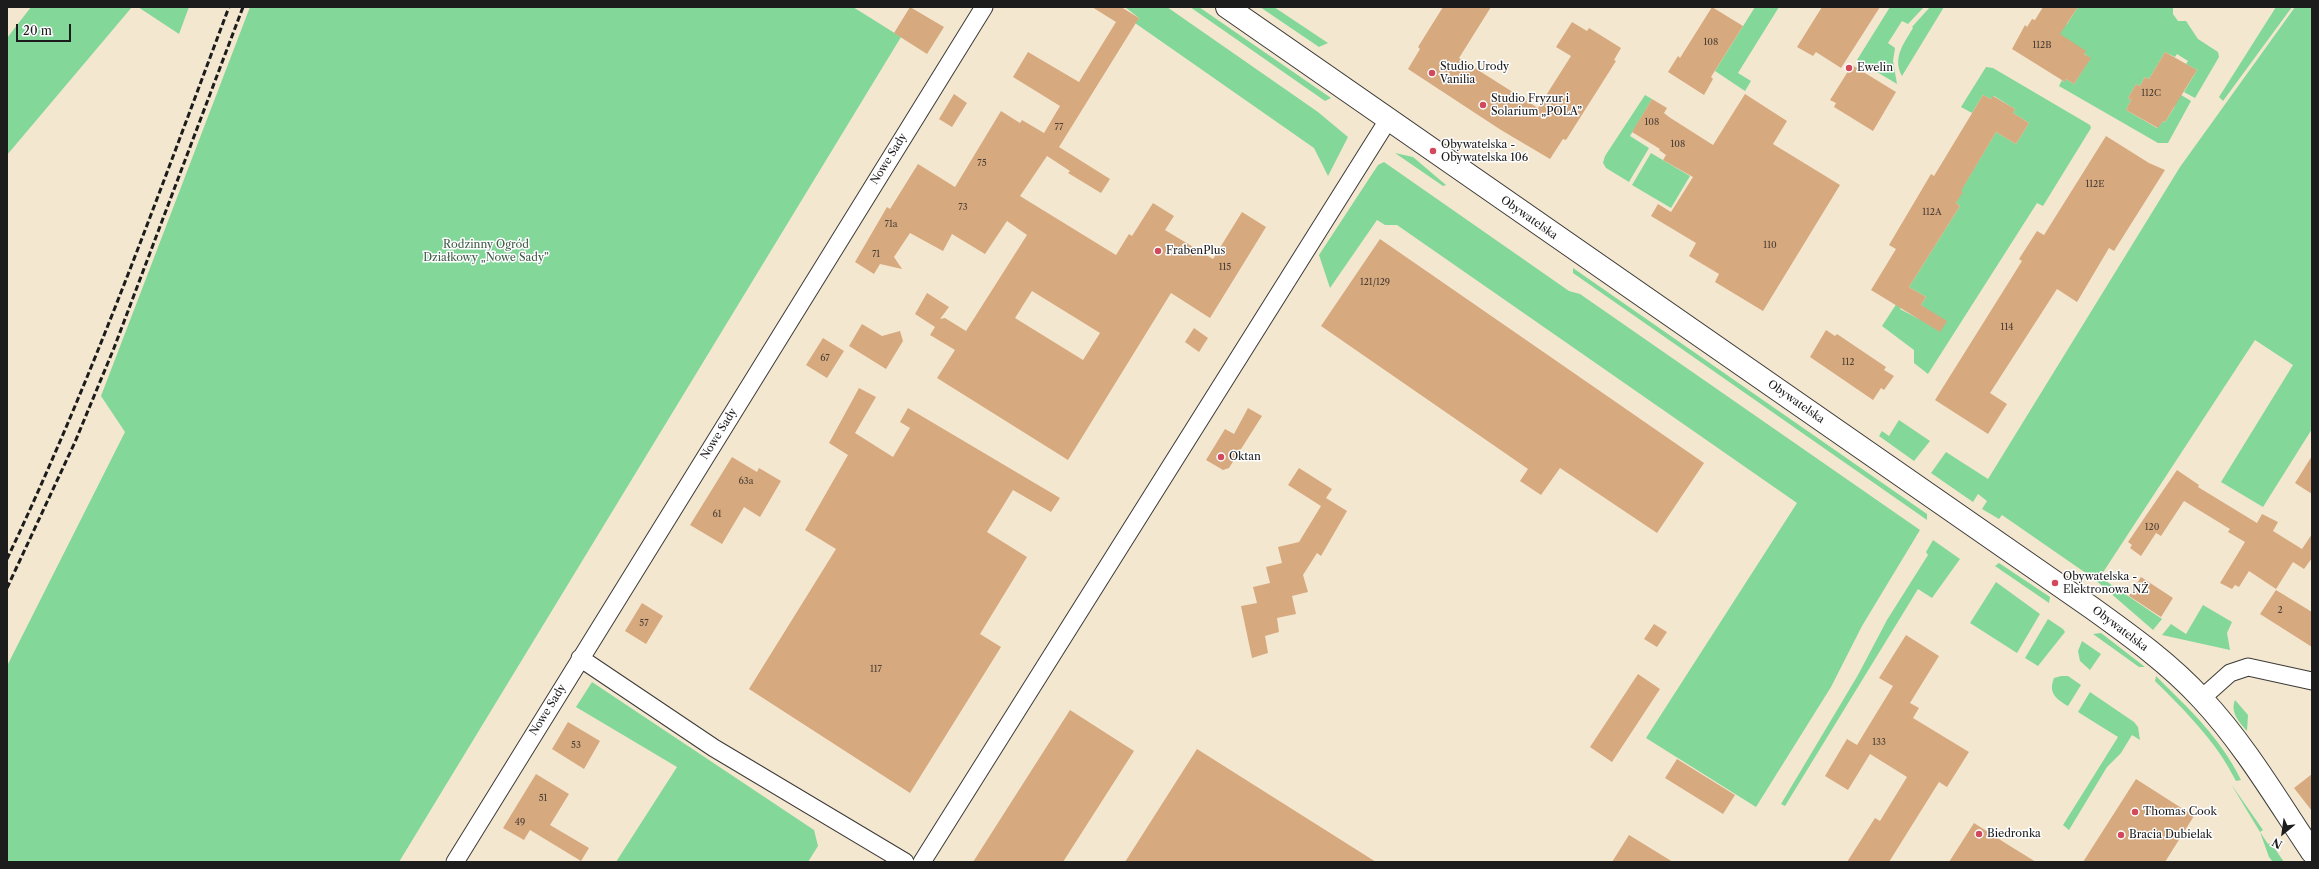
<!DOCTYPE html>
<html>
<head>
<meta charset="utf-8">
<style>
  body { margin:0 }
  #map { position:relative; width:2319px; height:869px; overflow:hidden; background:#f4e7d0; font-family:"Libre Caslon Text",serif }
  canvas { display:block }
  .frame { position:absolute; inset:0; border:8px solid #1c1c1c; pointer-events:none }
  .north { position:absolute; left:2263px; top:813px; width:40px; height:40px; -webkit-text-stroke:3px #fff; paint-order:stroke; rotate:209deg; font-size:11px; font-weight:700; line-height:16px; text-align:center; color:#1c1c1c }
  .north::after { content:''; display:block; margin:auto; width:14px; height:18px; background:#1c1c1c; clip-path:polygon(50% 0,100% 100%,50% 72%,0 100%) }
  .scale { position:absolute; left:16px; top:24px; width:55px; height:18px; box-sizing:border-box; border:2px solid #1c1c1c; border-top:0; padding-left:5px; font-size:12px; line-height:14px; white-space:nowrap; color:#1c1c1c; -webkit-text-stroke:3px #fff; paint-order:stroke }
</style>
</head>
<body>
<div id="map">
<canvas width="2319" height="869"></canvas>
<div class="frame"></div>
<div class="north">N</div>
<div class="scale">20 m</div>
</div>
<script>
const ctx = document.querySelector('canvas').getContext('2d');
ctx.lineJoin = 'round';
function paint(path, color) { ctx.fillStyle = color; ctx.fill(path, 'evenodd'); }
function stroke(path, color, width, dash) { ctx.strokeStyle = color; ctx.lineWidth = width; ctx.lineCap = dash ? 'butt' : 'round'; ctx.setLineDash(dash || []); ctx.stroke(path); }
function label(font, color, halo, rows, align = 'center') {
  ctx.font = font + ' "Libre Caslon Text",serif'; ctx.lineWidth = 3; ctx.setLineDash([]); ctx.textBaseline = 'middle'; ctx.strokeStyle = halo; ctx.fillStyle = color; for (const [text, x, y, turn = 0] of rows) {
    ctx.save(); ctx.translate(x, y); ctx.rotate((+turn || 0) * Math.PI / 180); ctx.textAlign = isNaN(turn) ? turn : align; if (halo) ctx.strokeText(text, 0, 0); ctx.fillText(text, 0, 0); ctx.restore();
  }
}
const green = new Path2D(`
  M31,7H132L7,155V38Z
  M138,7H189L179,34Z
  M250,7H853L901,37L399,862H7V666L125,432L101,396Z
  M1125,7H1167L1318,112L1348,137L1328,176L1314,148L1135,23L1139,18Z
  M1190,7H1199L1331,98L1325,101Z
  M1260,7H1274L1328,43L1319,47Z
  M1755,7H1779L1738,73L1751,81L1745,91L1715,71Z
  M1890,7H1924L1908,24L1902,21L1888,43L1895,48L1893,61L1897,84L1857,60Z
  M1930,7H1944L1902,76C1892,58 1904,43 1913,28L1912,27Z
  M2078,7H2173V14L2178,21H2186L2198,39L2218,52L2219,57L2195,98L2184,92L2197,70L2186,64L2188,61L2177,54L2175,57L2165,52L2149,79L2145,77L2140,86L2136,84L2128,98L2131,100L2126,110L2157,128L2163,121L2165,122L2174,108L2178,93L2191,101L2168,143H2158L2059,86L2062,80L2064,82L2066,79L2074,84L2090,58L2052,30L2067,24Z
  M2276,7H2292L2223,101L2219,97Z
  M2295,7H2312V429L2263,507L2221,482L2293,365L2255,340L2100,577L2162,619L2153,630L2093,578L2002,515L1999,519L1982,509L1987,501L1978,494L1973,502L1931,473L1946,452L1988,479L2180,167Z
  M1986,67L1993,68L2090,125L2091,128L2043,206L2037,203L1928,374L1914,363V350L1882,326L1897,303L1902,306L1900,309L1919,319L1925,308L1921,305L1926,297L1909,287L1960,206L1956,203L1962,192L1957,189L1963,187L1996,132L2016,144L2029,123L2013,113L2015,109L1994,96L1991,99L1983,95L1972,113L1961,107Z
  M1645,95L1652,99L1630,136L1649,148L1629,182L1606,168L1603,163L1605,156Z
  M1395,153L1413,157L1446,185L1443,186Z
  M1651,153L1690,176L1671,208L1632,185Z
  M1384,162L1569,291L1580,294L1920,530L1862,626L1831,687L1756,807L1646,738L1797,503L1397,225H1385L1377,220L1330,288L1319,255L1378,165Z
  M1573,268L1927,514V520L1573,273Z
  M1899,420L1930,441L1914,461L1879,436L1882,431L1889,436Z
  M1933,540L1960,559L1932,598L1918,589L1785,806L1781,804L1858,675L1887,620L1928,555L1926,552Z
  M1999,563L2050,597L2049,603L1995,566Z
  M1996,582L2040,614L2017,653L1970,623Z
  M2203,605L2232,622L2227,633L2230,650L2162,635L2171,624L2186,634Z
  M2048,619L2063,629L2065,632L2038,666L2025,658Z
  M2101,633L2105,636L2145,667H2139L2093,634Z
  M2082,641L2101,654L2090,670L2080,661L2078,651Z
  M2061,676H2068L2081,685L2068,706C2056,699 2048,693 2054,678Z
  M2156,676C2189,709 2220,737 2241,780L2236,781C2216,741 2186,712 2155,681Z
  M592,682L814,830L818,846L808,862H616L677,767L576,707Z
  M2090,692L2134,722L2138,727L2140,740L2132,735L2121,753L2107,767L2069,830L2063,825L2118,737L2078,712Z
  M2235,700L2248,715L2247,731C2239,722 2230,712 2235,700Z
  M2231,784L2263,830L2260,832L2268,844L2271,843L2284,862H2273L2269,857L2260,832Z`);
const building = new Path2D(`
  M910,7L944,27L927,54L894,33Z
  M1092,7H1121L1139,18L1059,147L1110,179L1101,193L1068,173L1070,171L1047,156L1020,196L1116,255L1129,234L1132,236L1153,203L1174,216L1165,230L1213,259L1242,212L1266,227L1210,318L1171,293L1068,460L937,378L955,350L930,335L935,327L915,314L927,293L949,307L940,319L945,318L966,331L1027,235L1007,221L985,254L952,234L943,251L910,233L894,257L902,269L880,264L874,274L855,262L887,207L890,209L918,164L955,187L1001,111L1020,123L1022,120L1044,133L1060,106L1013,77L1028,52L1079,82L1116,22ZM1032,291L1100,333L1083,360L1015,318Z
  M1443,7H1491L1459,58L1538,108L1571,56L1556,47L1572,22L1587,31L1589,28L1621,48L1614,60L1616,61L1566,140L1563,139L1550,159L1501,130L1408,69L1420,49L1418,47Z
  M1712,7L1743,26L1711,77L1713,79L1704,95L1668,72L1678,56L1680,58Z
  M1822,7H1880L1841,68L1816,52L1813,56L1797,47Z
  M2043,7H2078L2060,34L2086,51L2084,54L2091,58L2074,84L2066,79L2065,82L2012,49L2025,25L2027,27L2032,19L2035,20Z
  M2165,52L2197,70L2165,122L2163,121L2158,128L2126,110L2131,100L2128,98L2136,84L2140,86L2145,77L2149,79Z
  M1852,65L1896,92L1873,131L1834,107L1836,103L1830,100Z
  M954,94L967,103L952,127L939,119Z
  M1745,94L1787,121L1773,144L1840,185L1763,311L1715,282L1719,274L1689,256L1696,243L1651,216L1658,204L1671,212L1693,177L1663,160L1666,155L1659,150L1660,149L1632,132L1652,99L1667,108L1664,113L1669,117L1713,145Z
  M1983,95L1991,99L1993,96L2015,109L2013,113L2029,123L2016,144L1996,132L1961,191L1963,192L1956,203L1960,206L1909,287L1926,297L1921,305L1947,321L1940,332L1871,290L1896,249L1889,245L1931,174L1934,176Z
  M2106,136L2149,163L2165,170L2114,251L2109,248L2077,302L2057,289L1990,393L2007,404L1988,434L1935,400L2022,261L2019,259L2037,231L2044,235Z
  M1380,239L1704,463L1657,533L1560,468L1541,495L1520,481L1528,469L1321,326Z
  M862,324L882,336L900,331L903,341L886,369L849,346Z
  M1194,328L1208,338L1199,352L1185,342Z
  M1826,330L1835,336L1837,334L1886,367L1884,370L1894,376L1884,390L1881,388L1873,400L1810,357Z
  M823,338L844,351L827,378L806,365Z
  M859,388L876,397L855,433L893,457L910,428L900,422L908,408L1060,498L1051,512L1013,490L987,532L1027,557L980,634L1001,647L910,793L749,689L836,549L805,530L848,455L829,443Z
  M1248,408L1262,416L1229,468L1223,470L1206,460L1225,429L1234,434Z
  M2312,456V494L2295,483Z
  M732,457L757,472L759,468L781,481L760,517L744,507L722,544L690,525Z
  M1299,468L1332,489L1326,498L1347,511L1321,556L1317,553L1303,575L1308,592L1292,596L1296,614L1277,618L1279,632L1265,636L1268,653L1252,658L1241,606L1257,603L1253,587L1270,583L1266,567L1282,563L1278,547L1299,542L1321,506L1288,485Z
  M2177,470L2199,485L2198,487L2257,523L2262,514L2278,522L2273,531L2302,549L2312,534V558L2304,569L2293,562L2276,589L2249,571L2239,587L2235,585L2232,589L2220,583L2245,542L2228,532L2230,529L2184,501L2161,536L2156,533L2141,556L2130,548L2132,545L2128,542Z
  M2141,577L2173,598L2161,617L2129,596Z
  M2276,590L2312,612V647L2260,614Z
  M642,603L663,616L646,644L625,631Z
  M1654,624L1667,632L1657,647L1644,639Z
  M1906,635L1939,656L1910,703L1919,708L1913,718L1969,752L1947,787L1939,782L1889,862H1847L1875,818L1880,821L1907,777L1870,754L1848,790L1825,776L1847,739L1857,745L1893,686L1879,678Z
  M1638,674L1660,689L1612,762L1590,747Z
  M1070,710L1134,751L1063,862H973Z
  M568,722L600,741L584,769L552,749Z
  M1197,749L1376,862H1125Z
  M1677,759L1735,795L1723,814L1665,778Z
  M536,774L569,794L550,825L589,848L581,861L530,830L524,840L503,828Z
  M2312,774V811L2294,788Z
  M2136,779L2194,816L2165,862H2083Z
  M1974,823L2010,846L2036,862H1949Z
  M1629,835L1673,862H1612Z`);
const minor = new Path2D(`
  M580,658L714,748L905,862
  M2202,698L2230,673L2248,667L2312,681
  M455,862L984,7
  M922,862L1388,120`);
const secondary = new Path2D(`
  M1227,7L2092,608C2131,636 2170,664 2202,699C2245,745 2277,800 2312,852`);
const rail = new Path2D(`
  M7,559C92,380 159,193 229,7
  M7,588L75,442L114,348L243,7`);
const markers = [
  [1849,68,4,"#d1495b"],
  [1432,73,4,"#d1495b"],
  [1483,105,4,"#d1495b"],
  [1433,151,4,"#d1495b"],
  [1158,251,4,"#d1495b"],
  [1221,457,4,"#d1495b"],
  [2055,583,4,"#d1495b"],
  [2135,812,4,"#d1495b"],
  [1979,834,4,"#d1495b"],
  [2121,835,4,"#d1495b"]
];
const numberNames = [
  ["108",1711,42],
  ["112B",2042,45],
  ["112C",2151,93],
  ["108",1652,122],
  ["77",1059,127],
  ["108",1678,144],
  ["75",982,163],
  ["112E",2095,184],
  ["73",963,207],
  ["112A",1932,212],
  ["71a",891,224],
  ["110",1770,245],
  ["71",876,254],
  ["115",1225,267],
  ["121/129",1375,282],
  ["114",2007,327],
  ["67",825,358],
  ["112",1848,362],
  ["63a",746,481],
  ["61",717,514],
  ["120",2152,527],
  ["2",2280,610],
  ["57",644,623],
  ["117",876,669],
  ["133",1879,742],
  ["53",576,745],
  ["51",543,798],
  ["49",520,822]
];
const poiNames = [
  ["Studio Urody",1440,67],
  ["Vanilia",1440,80],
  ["Ewelin",1857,68],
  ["Studio Fryzur i",1491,99],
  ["Solarium „POLA”",1491,112],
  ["Obywatelska -",1441,145],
  ["Obywatelska 106",1441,158],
  ["FrabenPlus",1166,251],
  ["Oktan",1229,457],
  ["Obywatelska -",2063,577],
  ["Elektronowa NŻ",2063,590],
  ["Thomas Cook",2143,812],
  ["Biedronka",1987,834],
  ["Bracia Dubielak",2129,835]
];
const streetNames = [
  ["Nowe Sady",889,159,-58],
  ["Obywatelska",1529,218,35],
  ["Obywatelska",1796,402,35],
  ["Nowe Sady",719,434,-58],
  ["Obywatelska",2120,629,37],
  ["Nowe Sady",548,710,-58]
];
const parkNames = [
  ["Rodzinny Ogród",486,245],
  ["Działkowy „Nowe Sady”",486,258]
];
paint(green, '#83d799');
paint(building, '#d7a97f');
stroke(minor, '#3c3a37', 19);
stroke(secondary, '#3c3a37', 24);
stroke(minor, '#fff', 17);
stroke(secondary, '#fff', 22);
stroke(rail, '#1c1c1c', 3, [6, 3]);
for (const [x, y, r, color] of markers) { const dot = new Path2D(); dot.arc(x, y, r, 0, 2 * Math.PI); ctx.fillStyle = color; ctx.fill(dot); stroke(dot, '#fff', 1.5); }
label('9px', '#4b3f35', null, numberNames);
label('11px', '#1c1c1c', '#fff', poiNames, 'left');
label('11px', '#1c1c1c', '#fff', streetNames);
label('11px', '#405d48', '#fff', parkNames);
</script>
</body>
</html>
